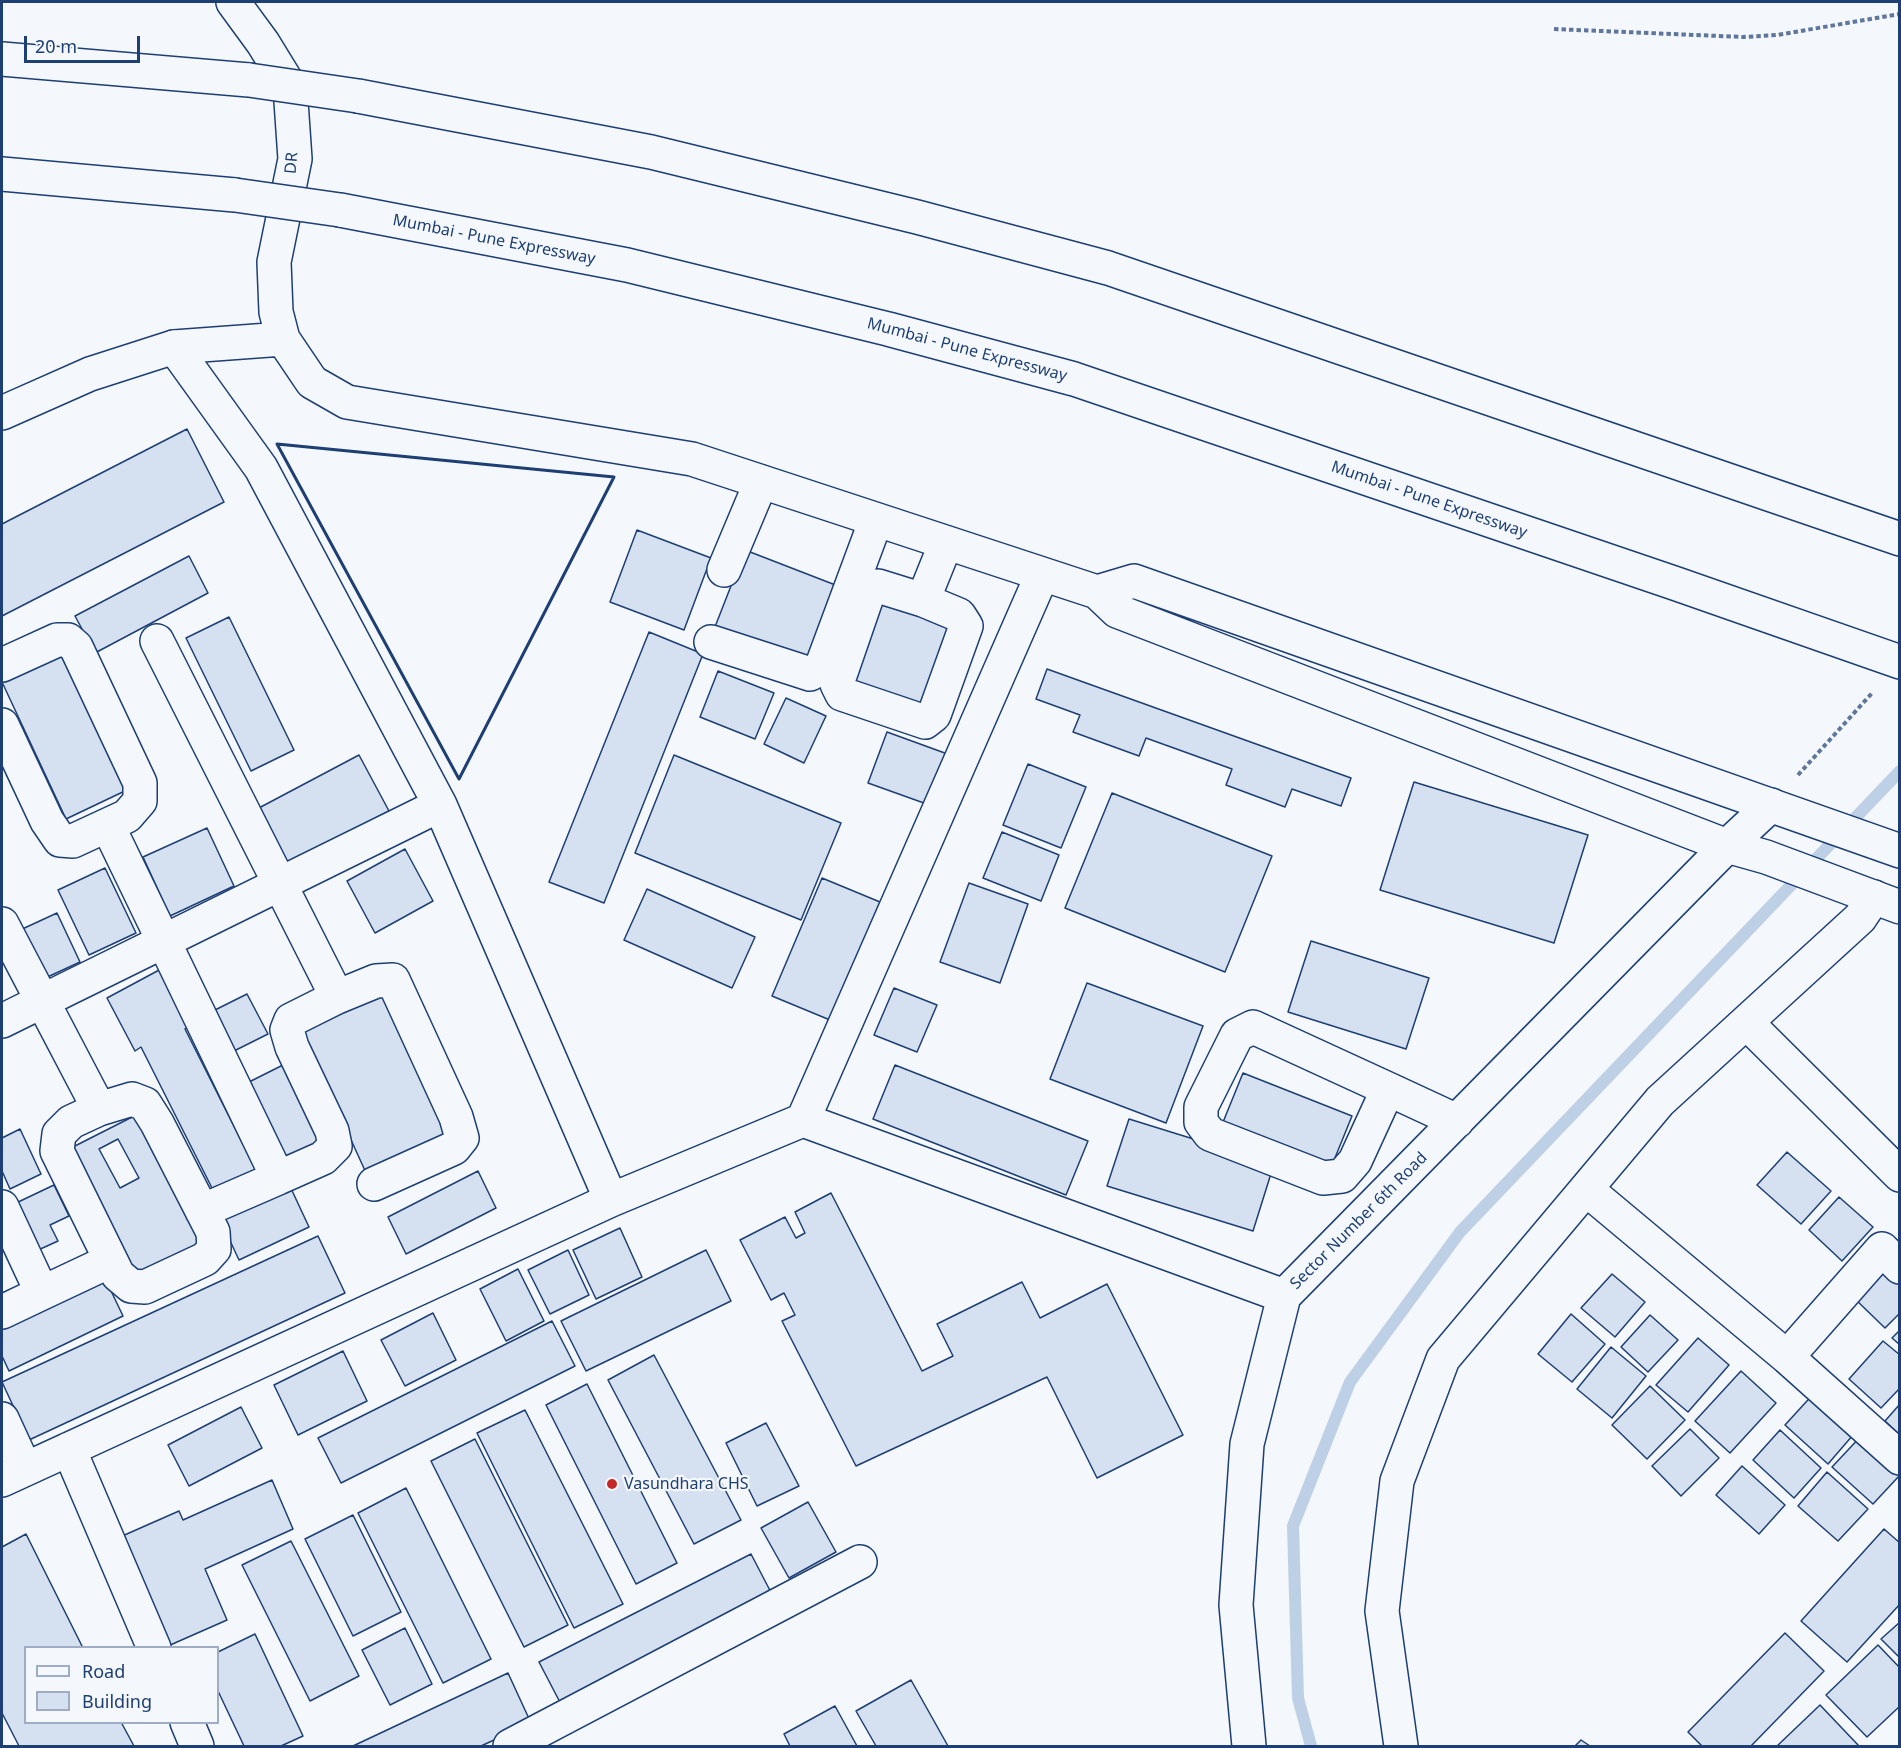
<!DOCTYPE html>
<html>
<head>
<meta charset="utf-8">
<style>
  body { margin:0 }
  #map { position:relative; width:1901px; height:1748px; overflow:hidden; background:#f4f7fb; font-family:"Noto Sans",sans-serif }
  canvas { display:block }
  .frame { position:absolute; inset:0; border:3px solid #1d3f73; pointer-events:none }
  .legend { position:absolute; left:24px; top:1646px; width:195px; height:78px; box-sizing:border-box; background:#f4f7fb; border:2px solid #9eadc5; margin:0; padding:8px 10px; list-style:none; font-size:18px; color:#1d3f73 }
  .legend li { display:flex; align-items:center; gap:12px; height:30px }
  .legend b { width:30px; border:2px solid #9eadc5 }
  .scale { position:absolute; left:24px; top:36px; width:116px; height:27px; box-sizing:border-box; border:3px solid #1d3f73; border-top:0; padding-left:8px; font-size:18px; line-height:21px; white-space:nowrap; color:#1d3f73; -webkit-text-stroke:4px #f4f7fb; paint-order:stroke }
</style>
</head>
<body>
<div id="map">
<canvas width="1901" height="1748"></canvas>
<div class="frame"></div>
<ul class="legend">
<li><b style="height:8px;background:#f4f7fb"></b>Road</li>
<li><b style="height:16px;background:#d5e0f0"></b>Building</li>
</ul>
<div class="scale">20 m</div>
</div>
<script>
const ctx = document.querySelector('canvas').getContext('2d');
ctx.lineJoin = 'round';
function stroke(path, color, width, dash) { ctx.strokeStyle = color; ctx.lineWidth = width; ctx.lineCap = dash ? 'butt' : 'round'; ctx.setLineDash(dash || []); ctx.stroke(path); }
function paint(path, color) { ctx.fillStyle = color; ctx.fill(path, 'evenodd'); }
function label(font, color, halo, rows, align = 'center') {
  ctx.font = font + ' "Noto Sans",sans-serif'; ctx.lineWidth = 4.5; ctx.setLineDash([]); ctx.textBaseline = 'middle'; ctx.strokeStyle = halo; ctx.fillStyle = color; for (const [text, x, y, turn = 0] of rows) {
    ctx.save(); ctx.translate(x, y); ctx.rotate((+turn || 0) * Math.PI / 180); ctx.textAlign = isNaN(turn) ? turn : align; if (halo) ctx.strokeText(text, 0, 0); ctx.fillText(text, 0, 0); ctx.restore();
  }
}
const stream = new Path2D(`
  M1311,1746L1298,1698L1293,1526L1350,1382L1460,1232L1900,771`);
const building = new Path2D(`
  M187,429L224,502L2,616V524Z
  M637,530L711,558L684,630L610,602Z
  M745,550L838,586L806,666L713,632Z
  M189,556L208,593L95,653L75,616Z
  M876,599L958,625L931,710L849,684Z
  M229,617L294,750L251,771L186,638Z
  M649,632L703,654L604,903L549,882Z
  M62,647L129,789L66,819L2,682V676Z
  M1047,669L1351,778L1341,806L1292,789L1285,807L1226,785L1232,769L1146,738L1139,756L1073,732L1080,715L1036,699Z
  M718,671L774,693L755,739L700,717Z
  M786,698L826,716L804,763L764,744Z
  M887,732L953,756L935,807L868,783Z
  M359,755L389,811L287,866L257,809Z
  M674,755L841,823L801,920L635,853Z
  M1028,764L1086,787L1061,848L1003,825Z
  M1414,782L1588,835L1554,943L1380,890Z
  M1112,793L1272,856L1225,972L1065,908Z
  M207,828L234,886L170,916L143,857Z
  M1002,832L1059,855L1041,901L983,878Z
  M405,849L433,901L375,933L347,881Z
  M105,868L136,933L89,955L58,890Z
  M822,878L880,902L830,1020L772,996Z
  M969,883L1028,904L1000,983L940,962Z
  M647,889L755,937L732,988L624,940Z
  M57,913L80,962L41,980L18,931Z
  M1311,941L1429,978L1406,1049L1288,1012Z
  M161,969L190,1026L185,1029L258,1174L215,1194L141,1047L135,1051L107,998Z
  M1087,983L1203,1026L1166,1123L1050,1079Z
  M894,988L937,1005L917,1052L874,1035Z
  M391,991L454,1135L367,1175L302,1032Z
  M247,994L268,1034L232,1052L211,1012Z
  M285,1064L324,1143L284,1162L245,1084Z
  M895,1065L1088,1141L1066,1195L873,1119Z
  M1243,1073L1352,1116L1328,1175L1219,1132Z
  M140,1113L207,1245L136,1281L69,1149ZM118,1139L139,1178L120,1188L99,1149Z
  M1129,1119L1274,1164L1253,1231L1107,1186Z
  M20,1129L41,1174L10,1189L2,1171V1138Z
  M1787,1152L1831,1191L1801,1224L1757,1185Z
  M478,1171L496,1208L406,1254L388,1217Z
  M288,1182L309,1227L239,1260L218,1215Z
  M54,1185L69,1216L50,1225L58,1241L36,1251L14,1204Z
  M831,1193L922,1371L953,1356L937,1324L1022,1282L1040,1318L1107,1284L1183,1435L1097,1478L1047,1377L856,1466L782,1321L795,1315L784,1293L771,1300L740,1240L785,1217L796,1238L805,1233L795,1212Z
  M1839,1197L1873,1227L1842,1261L1809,1230Z
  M620,1228L642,1277L596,1299L573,1250Z
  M318,1236L345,1293L29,1440L2,1382Z
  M568,1250L589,1295L550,1314L528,1270Z
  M706,1250L731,1301L586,1371L561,1321Z
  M518,1269L544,1321L506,1341L480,1289Z
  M1884,1270L1900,1286V1313L1885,1328L1855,1299Z
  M102,1272L123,1316L9,1371L2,1356V1320Z
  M1612,1274L1645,1302L1615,1337L1581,1308Z
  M433,1313L456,1360L405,1386L381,1340Z
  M1571,1314L1605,1344L1572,1382L1538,1354Z
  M1650,1315L1678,1340L1648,1372L1621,1347Z
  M552,1321L575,1366L341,1483L318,1438Z
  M1900,1330V1345L1892,1338Z
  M1698,1338L1729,1365L1688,1412L1656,1385Z
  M1883,1341L1900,1355V1388L1881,1408L1849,1379Z
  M1611,1347L1646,1376L1612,1418L1577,1389Z
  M343,1351L367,1401L298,1435L274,1385Z
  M654,1355L741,1520L694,1544L608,1380Z
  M1741,1371L1776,1403L1730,1453L1695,1421Z
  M587,1384L677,1563L636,1584L546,1405Z
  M1650,1386L1685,1420L1647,1459L1612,1425Z
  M1817,1390L1859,1428L1828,1464L1785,1425Z
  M1900,1404V1435L1885,1421Z
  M241,1407L262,1448L189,1486L168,1445Z
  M525,1410L623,1604L574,1628L477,1433Z
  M766,1423L799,1486L757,1506L726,1443Z
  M1690,1429L1719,1458L1681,1496L1652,1466Z
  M1780,1430L1821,1468L1794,1498L1753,1460Z
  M1863,1434L1900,1468V1475L1873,1504L1832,1467Z
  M475,1439L568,1625L524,1647L431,1461Z
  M1742,1466L1785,1505L1759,1534L1716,1495Z
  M1827,1472L1868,1509L1838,1541L1798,1506Z
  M272,1480L293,1529L205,1569L227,1620L168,1646L120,1537L179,1511L183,1520Z
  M406,1488L491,1659L443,1683L358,1513Z
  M808,1502L836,1552L789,1578L761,1528Z
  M353,1515L401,1612L353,1636L305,1539Z
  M1884,1529L1900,1543V1604L1847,1662L1801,1621Z
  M26,1534L83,1648H26V1722H121L134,1746H19L2,1713V1547Z
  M291,1541L359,1676L310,1701L242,1565Z
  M751,1554L776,1602L564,1710L539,1662Z
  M1900,1622V1658L1881,1639Z
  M405,1628L432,1684L390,1705L362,1650Z
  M1785,1633L1824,1671L1751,1746H1702L1688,1732Z
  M255,1634L303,1736L281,1746H244L218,1691V1652Z
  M1878,1645L1900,1668V1706L1867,1737L1826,1695Z
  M508,1673L531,1723L481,1746H353Z
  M911,1680L948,1746H876L856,1711Z
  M1820,1705L1859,1746H1777Z
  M835,1706L857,1746H790L784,1734Z
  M1581,1740L1590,1746H1575Z`);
const path = new Path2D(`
  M1554,29L1743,37L1777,35L1900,14
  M1798,775L1873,692`);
const street = new Path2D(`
  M174,347L261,468L440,805L611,1200
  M724,570L761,482
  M923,600L878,586L869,591L837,684L842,694L925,722L934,715L966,626L959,615L923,600L946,543
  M157,641L337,997L376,981L393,980L456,1117L462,1138L454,1148L374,1184
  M711,642L810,674L821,668L876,520
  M2,665L57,640H68L76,647L140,783V801L127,816L73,841L60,840L47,821L2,725
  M108,826L278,1178L202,1211
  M2,924L99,1109L71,1122L59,1134L57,1151L118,1275L131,1286L145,1287L205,1259L214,1249L213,1232L157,1123L145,1104L132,1099L99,1109
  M2,1021L440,805
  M1747,1023L1900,1175
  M1388,1089L1355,1161L1342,1176L1323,1178L1210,1134L1201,1122V1107L1237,1035L1253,1027L1388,1089L1457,1121
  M803,1120L1042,575
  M278,1178L323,1158L335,1146L332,1131L292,1047L287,1030L291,1020L337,997
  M1586,1189L1787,1357L1900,1458
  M2,1207L42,1293L110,1261
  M2,1312L42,1293
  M1787,1357L1882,1249L1900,1267
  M2,1419L25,1469
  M69,1449L154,1648
  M2,1480L611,1200L803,1120L1284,1296
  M187,1722L197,1746
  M510,1746L860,1562
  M1249,1746L1236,1605L1247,1444L1284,1296L1727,846L1771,805
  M1401,1746L1382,1611L1397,1481L1443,1359L1660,1101L1860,918L1874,897`);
const secondary = new Path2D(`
  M233,2L263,43L290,87L295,159L274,262L276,312L283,339L312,382L347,402L692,459L1097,592L1117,611L1727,846L1766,857L1900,907
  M2,413L90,374L174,347L283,339
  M1097,592L1134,581L1900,851`);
const highway = new Path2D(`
  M2,59L249,80
  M358,96L651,152L917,217L1108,268L1900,539
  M2,174L235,195
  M340,210L627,265L888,329L1074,379L1674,583L1900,662`);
const highwayBridge = new Path2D(`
  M249,80L358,96
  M235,195L340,210`);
const wall = new Path2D(`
  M277,444L614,477L459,779Z`);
const markers = [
  [612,1484,6,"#c62828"]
];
const streetNames = [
  ["DR",292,163,-85],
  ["Mumbai - Pune Expressway",494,240,11],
  ["Mumbai - Pune Expressway",967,350,15],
  ["Mumbai - Pune Expressway",1429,500,19],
  ["Sector Number 6th Road",1359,1221,-45]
];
const poiNames = [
  ["Vasundhara CHS",624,1484]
];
stroke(stream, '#bed0e5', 12);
paint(building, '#d5e0f0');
stroke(building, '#1d3f73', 1.5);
stroke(street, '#1d3f73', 36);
stroke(secondary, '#1d3f73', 36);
stroke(highway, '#1d3f73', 36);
stroke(path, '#5e769c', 4, [4.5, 3]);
stroke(street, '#f4f7fb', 33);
stroke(secondary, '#f4f7fb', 33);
stroke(highway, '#f4f7fb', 33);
stroke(highwayBridge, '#1d3f73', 36, []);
stroke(highwayBridge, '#f4f7fb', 33);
stroke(wall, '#1d3f73', 3);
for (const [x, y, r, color] of markers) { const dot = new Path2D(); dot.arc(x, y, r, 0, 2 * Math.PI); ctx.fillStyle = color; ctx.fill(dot); stroke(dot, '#f4f7fb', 2); }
label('16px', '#1d3f73', '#f4f7fb', streetNames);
label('16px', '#1d3f73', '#f4f7fb', poiNames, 'left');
</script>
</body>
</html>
